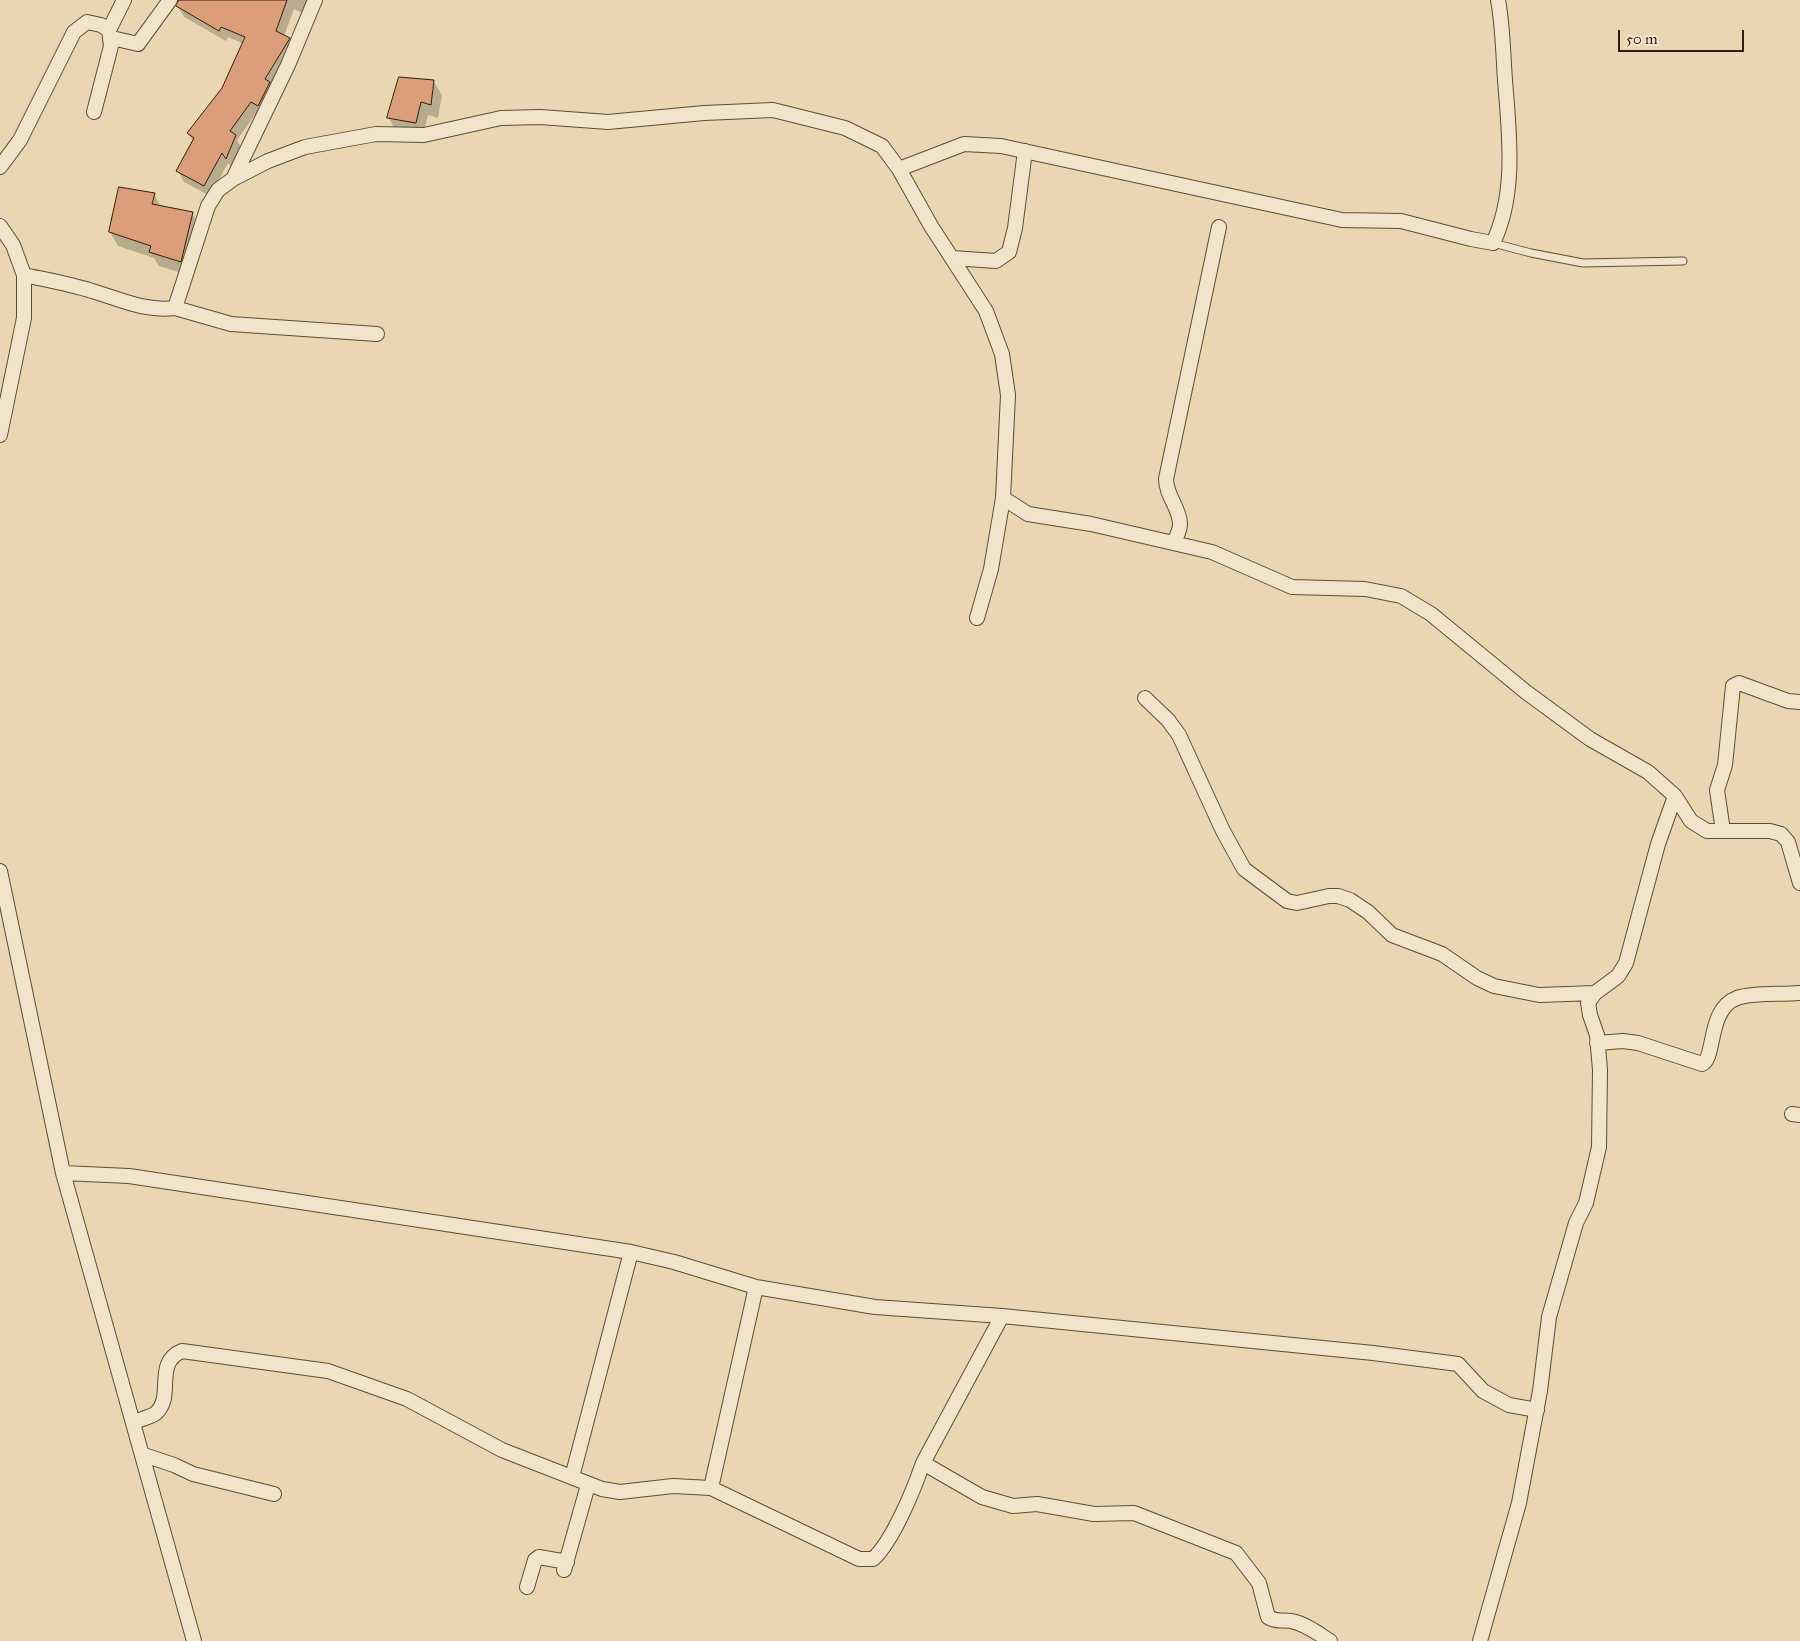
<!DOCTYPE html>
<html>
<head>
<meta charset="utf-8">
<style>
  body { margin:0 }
  #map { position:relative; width:1800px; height:1641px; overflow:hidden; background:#e8d7b0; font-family:"IM FELL Great Primer",serif }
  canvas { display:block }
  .scale { position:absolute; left:1618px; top:30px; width:126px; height:22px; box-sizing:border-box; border:2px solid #361b0e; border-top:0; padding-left:6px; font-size:15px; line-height:18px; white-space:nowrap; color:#361b0e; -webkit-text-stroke:4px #f0e5cc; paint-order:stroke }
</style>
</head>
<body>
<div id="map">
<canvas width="1800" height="1641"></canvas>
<div class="scale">50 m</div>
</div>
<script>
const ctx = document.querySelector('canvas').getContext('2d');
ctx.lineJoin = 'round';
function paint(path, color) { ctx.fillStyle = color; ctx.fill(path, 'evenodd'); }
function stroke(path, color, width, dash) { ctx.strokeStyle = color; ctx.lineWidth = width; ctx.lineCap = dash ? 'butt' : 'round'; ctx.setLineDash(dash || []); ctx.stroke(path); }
const shadow = new Path2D(`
  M179,0H311L305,14L294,9L284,36L289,39L295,49L264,116L257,112L237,140L241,147L233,168L228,163L210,196L184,182L178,171L193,142L188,133L223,89L244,44L228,37L226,41L184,17L178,6Z
  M434,82L442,95L438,118L428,115L423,136L396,132L389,118Z
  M154,194L161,207L192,213L200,227L188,275L159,266L154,258L118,246L110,232Z`);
const building = new Path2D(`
  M179,0H287L276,31L290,38L265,79L270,82L258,106L251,102L230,131L236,135L226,159L222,153L204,186L176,171L194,138L187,133L222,88L245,37L221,27L219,31L176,6Z
  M399,77L434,80L431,105L421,102L416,123L387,118Z
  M119,187L155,193L152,204L193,212L181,262L149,252L151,246L109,232Z`);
const service = new Path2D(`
  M1493,243L1531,253L1583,263L1683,261`);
const minor = new Path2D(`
  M112,38L138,44L170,0
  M94,112L111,46L109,30
  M0,167L20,140L74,32L87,22L101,25L109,30L124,0
  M899,169L964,144L1001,146L1342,220L1401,221L1471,239L1493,243C1517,193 1509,133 1505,80C1503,53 1503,27 1498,0
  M233,179L288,65L315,0
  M0,226L13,245L24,275V318L0,435
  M952,258L996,261L1009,252L1015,228L1025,151
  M24,275C47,280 70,284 92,291C120,299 145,312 175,308L208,206L218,190L233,179L268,161L305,147L376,134L424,135L501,118L540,117L608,122L704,113L773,110L845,128L882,146L899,169L931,226L986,311L1002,354L1008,395L1003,498L1028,514L1091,524L1212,552L1292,587L1365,589L1401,596L1431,614L1526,692L1590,739L1648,772L1675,796L1691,821L1707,831H1770L1781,834L1788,842L1800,883
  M175,308L231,324L377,334
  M1174,543C1176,537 1180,531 1180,524C1180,508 1166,496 1166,479L1219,227
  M977,618L991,569L1003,498
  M1145,698L1168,720L1179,735L1223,831L1244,869L1287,901L1297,903L1329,896H1338L1350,900L1368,912L1392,935L1442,954L1477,978L1494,986L1539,995L1595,993
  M1723,831L1717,790L1725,765L1733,686L1739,683L1788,701L1800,702
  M0,871L63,1173L194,1641
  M1597,1043L1623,1041L1638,1043L1702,1064C1716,1058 1707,1009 1737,998C1756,992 1780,995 1800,993
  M1792,1114L1800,1115
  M63,1173L129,1176L631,1252L674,1262L756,1287L875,1307L1002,1316L1373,1353L1458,1364L1483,1391L1509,1405L1537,1410
  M134,1422C141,1419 151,1417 156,1413C175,1396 153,1363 182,1351L328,1371L407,1399L502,1450L602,1489L620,1492L673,1486L711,1488L859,1559H873C893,1541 914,1489 923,1463L982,1497L1013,1506L1037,1504L1094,1514L1134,1513L1236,1553L1259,1583L1268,1617C1277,1623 1281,1619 1291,1621C1304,1623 1319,1634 1330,1641
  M144,1455L174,1465L193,1474L274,1494
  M923,1463L1002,1316
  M572,1477L631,1252
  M711,1488L756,1287
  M564,1570L588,1485
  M527,1587L535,1560L539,1557L567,1562
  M1480,1641L1519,1503L1540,1391L1549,1317L1576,1223L1586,1203L1599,1147L1600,1070L1597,1035L1590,1015L1588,1003L1595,993L1618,976L1626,963L1658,844L1675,796`);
paint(shadow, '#0003');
paint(building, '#da9e7b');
stroke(building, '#361b0e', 1);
stroke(service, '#624a36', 9);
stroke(minor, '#624a36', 16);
stroke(service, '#f0e5cc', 7);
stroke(minor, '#f0e5cc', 14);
</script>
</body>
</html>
